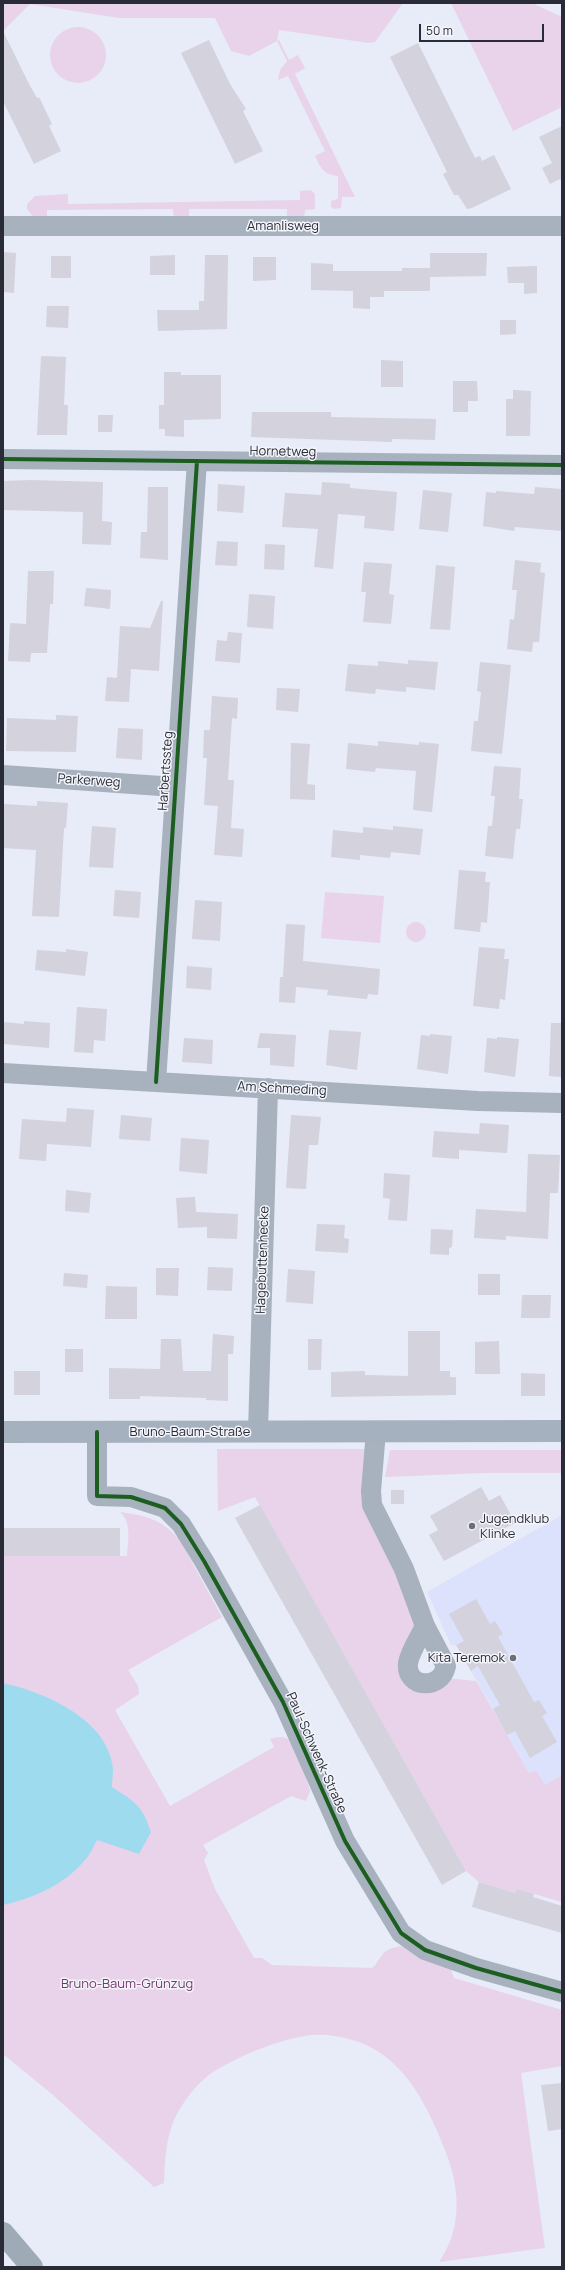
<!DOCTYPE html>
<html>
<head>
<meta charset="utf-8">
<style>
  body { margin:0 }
  #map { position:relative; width:565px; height:2270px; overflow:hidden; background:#e8ebf8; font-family:Manrope,sans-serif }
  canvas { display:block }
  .frame { position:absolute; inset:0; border:4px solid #292c36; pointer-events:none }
  .scale { position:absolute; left:419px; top:24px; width:125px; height:18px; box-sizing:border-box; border:2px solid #292c36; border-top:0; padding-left:5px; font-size:12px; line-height:14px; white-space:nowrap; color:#292c36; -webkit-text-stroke:3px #f4f5fb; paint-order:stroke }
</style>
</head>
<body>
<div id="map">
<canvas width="565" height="2270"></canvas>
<div class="frame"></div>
<div class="scale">50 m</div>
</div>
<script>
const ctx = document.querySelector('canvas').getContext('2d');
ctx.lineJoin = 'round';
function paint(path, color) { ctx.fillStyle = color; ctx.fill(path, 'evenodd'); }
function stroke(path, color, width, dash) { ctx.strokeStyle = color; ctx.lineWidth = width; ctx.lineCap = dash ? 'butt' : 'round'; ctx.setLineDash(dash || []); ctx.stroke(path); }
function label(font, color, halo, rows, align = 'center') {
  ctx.font = font + ' Manrope,sans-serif'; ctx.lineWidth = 3; ctx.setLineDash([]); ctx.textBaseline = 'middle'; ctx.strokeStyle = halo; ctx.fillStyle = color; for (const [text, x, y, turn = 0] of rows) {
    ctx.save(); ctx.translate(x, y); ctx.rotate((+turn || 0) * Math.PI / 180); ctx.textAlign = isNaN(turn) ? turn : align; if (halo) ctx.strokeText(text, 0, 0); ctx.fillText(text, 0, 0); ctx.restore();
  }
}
const built = new Path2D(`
  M562,1515V1775L545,1785L529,1773L456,1645H451L427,1592Z`);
const green = new Path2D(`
  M3,3H403L375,42L369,43L279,30L277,41L279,40L289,60L298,55L305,68L295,74L355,197H342L341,208L334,209L331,207V201L338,199V176C324,175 320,167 315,156L325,151L288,76L278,80L280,70L287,61L277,41L249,56L231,51L215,18H119L30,4L3,31Z
  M451,3H532L562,17V107L513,131Z
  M50 55a28 28 0 1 1 56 0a28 28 0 1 1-56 0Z
  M311,190L315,194V209L305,210L304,219H287V209H189V219H174L173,209L47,210V220L34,218L27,209V204L35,196L68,194V204L300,200V191Z
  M325,892L384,896L380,943L321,938Z
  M406 932a10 10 0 1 1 20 0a10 10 0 1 1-20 0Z
  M217,1449H370L366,1490L419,1617L404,1674L476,1681L529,1773L536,1770L545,1785L562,1775V1902L517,1889L515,1893L479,1882L466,1871L255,1497L218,1511Z
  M390,1450H562V1473H483L385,1477Z
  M120,1512C147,1516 163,1519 181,1542L222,1617L128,1670L138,1686L139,1694L115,1710L170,1806L274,1747L270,1739C280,1736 286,1737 295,1742L310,1791L306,1801L291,1796L203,1845L208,1853L204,1860L215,1889L254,1958H262L272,1965L372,1968C378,1964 380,1954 388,1950C409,1938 431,1957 450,1967L454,1978L562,2010V2066L521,2073L545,2248L439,2262C463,2227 460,2188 445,2150C431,2115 414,2077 383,2055C365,2041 335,2033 312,2035C282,2038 238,2056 213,2072C200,2081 189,2094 181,2107C166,2130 165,2157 164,2183L154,2187L53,2095L3,2054V1556H127C128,1540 132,1523 120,1512Z`);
const water = new Path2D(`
  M3,1683C44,1692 108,1719 113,1768C113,1774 112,1781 112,1787C135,1802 142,1805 151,1832L139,1854L97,1840C93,1847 90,1855 84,1861C63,1886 33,1898 3,1905Z`);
const building = new Path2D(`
  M3,31L29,84L37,98L39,97L52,124L49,126L61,151L34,164L3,101Z
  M209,40L230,84L246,109L243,111L263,151L235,164L181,53Z
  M418,43L475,158L480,156L482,161L494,155L511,189L472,208L467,209L458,195H454L443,174L447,172L390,57Z
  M562,126V183L560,179L550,184L542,168L552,163L539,137Z
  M3,252L16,253L14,293L3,292Z
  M430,253H487L486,276L430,277Z
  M175,255V275H150V256Z
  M205,255H228L227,329L158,331L157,310H199V301H204Z
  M51,256H71V278H51Z
  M253,257H276V280L253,281Z
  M311,263L333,264V271H402V268H430V291H384V297H370V309L353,308V291L311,290Z
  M537,266V293L524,294V283H508L507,267Z
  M47,306H69L68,328L46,327Z
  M500,320H516V334L500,335Z
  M41,356L66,357L64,405H68L67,435H37Z
  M381,360L403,361V387H381Z
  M164,372H181V375H221V419L184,420V437L165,436V429H159V405H164Z
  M453,381H477L478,401H468V412H453Z
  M513,390L531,391L530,436H506V399H513Z
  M252,412H331V417L436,419L435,440L392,439V442L251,437Z
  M98,415H113L112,432H98Z
  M31,480L103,482L102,521L112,522L111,545L82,544L83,512L3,510V481Z
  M322,482L350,484V488L397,492L394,531L364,528L365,516L338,514L333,569L314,567L318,529L282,527L285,493L321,495Z
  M218,484L245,486L243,513L217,511Z
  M148,487H168V560L140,558L141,532H147Z
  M535,487L562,489V531L515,527L514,531L483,526L486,492L496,493V491L534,494Z
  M423,490L452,493L448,532L419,529Z
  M217,541L238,542L237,566L215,565Z
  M265,544L285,545L284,570L264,569Z
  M515,560L541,563L540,572L545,573L539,642H533L532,652L507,649L510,619L514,620L517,590H512Z
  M364,562L392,564L389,594L394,595L391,624L363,622L366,592H361Z
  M436,565L455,567L450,630L430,629Z
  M28,571H54L53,604H50L47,653H31L30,662L8,661L10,623L26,624Z
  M86,588L111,590L110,609L84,606Z
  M249,594L275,596L273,629L247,627Z
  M161,601H163L159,671L131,669L129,702L105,701L107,677L117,678L120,626L150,628Z
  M228,632L242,633L240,663L215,661L217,640L227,641Z
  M408,660L438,662L435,690L406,687V692L376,689L375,694L345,691L348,664L378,666V661L408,664Z
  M480,662L511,665L502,754L471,751L474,721H478L481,692L477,691Z
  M277,688L300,689L298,712L276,710Z
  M212,696L238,698L237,719L232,718L228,780H234L231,828L244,829L242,857L214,855L218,806L204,805L207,758H203L204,730H210Z
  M56,715L78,716L76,752L6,751L7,718L56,720Z
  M118,728L143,729L142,760L116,758Z
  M378,741L419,745V742L439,744L432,812L413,810L416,771L376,768L375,772L346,769L348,743L378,746Z
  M291,743L310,744L307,784L315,785V800L290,799Z
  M494,766L521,768L519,799H523L520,829H516L513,859L485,856L488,826H492L495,796H491Z
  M37,801L68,803L66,828H64L59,917L32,916L36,850L3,848V804L37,806Z
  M92,826L116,828L113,868L89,867Z
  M393,826L423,829L420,855L391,852L390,858L360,855V860L331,857L333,830L363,833V827L393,830Z
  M459,870L486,872L485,882H490L487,923L481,922L480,932L454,929Z
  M115,890L141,892L139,918L113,916Z
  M195,900L222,902L220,941L192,939Z
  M286,924L305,925L303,961L380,969L378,995L368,994L367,999L327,995L328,990L296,987L295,1003L279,1002L280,977H283Z
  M479,947L505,949L504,959H509L505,1000L500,999L499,1009L473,1006Z
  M66,949L88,952L85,976L35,970L37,950L66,952Z
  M187,966L212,968L211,990L186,988Z
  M77,1007L107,1009L105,1041L94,1040L93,1053L74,1052Z
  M24,1021L50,1023L49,1048L3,1044V1022L24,1024Z
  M551,1023H562V1077L549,1076Z
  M329,1030L361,1032L357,1070L326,1065Z
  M260,1033L296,1035L294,1067L270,1065V1048H257Z
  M430,1034L452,1036L448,1074L417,1069L421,1035L430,1036Z
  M497,1037L519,1039L515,1077L484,1072L487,1038L497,1039Z
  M184,1038L213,1040L212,1064L182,1062Z
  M67,1108L94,1110L91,1147L47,1144L46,1161L19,1159L22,1119L66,1122Z
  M121,1115L152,1118L150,1141L119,1139Z
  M291,1115L321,1117L318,1145H309L306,1189L286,1188Z
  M480,1123L509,1125L507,1153L459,1150V1159L432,1157L434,1131L479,1134Z
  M181,1138L209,1140L207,1174L179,1171Z
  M528,1154L560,1155L558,1193H550L548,1239L506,1236V1240L474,1238L476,1209L526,1212Z
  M384,1173L410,1175L407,1221L388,1220L390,1199L383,1198Z
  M66,1190L91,1193L89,1213L65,1211Z
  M195,1197L196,1212L238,1214L237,1239L207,1238V1227L178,1228L176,1198Z
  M317,1224L345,1225L344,1238L349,1239L348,1253L315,1251Z
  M431,1229L453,1230L452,1247L449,1248V1255L430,1254Z
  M208,1267L233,1268L232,1291L207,1290Z
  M156,1268H179L178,1296L156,1295Z
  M288,1269L315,1271L313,1304L286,1302Z
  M64,1273L88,1275L87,1288L63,1286Z
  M478,1274H500V1295H478Z
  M106,1286L137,1287V1319H105Z
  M522,1295H551L550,1318H521Z
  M408,1331H440V1371H450V1377H456V1395L331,1397V1372L365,1371V1375L408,1376Z
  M213,1334L234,1336L233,1354H228V1401L206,1400V1398L140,1396V1399H109V1368L160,1369L161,1339H181L183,1371H211Z
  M308,1339H322L321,1370H308Z
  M499,1341L500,1374H475V1342Z
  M65,1349H83V1372H65Z
  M14,1371H40V1395H14Z
  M521,1373L545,1374V1396H521Z
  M481,1487L489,1501L500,1495L515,1523L444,1561L429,1535L438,1530L430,1516Z
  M391,1490H404V1504H391Z
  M260,1505L466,1871L442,1885L235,1518Z
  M3,1528H120V1556H3Z
  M476,1599L490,1624L495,1621L503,1634L498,1637L534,1702L539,1700L547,1713L542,1716L557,1742L530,1758L515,1731L507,1735L493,1709L500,1705L478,1666L471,1671L456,1645L464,1641L449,1614Z
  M479,1882L515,1893L517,1889L534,1894L533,1897L562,1906V1933L472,1907Z
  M562,2083V2129L548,2131L541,2085Z`);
const street = new Path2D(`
  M3,226H562
  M3,459L562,465
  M3,775L175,787
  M3,1073L478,1101L562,1103
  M156,1082L197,461
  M376,1431L371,1491L372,1505L404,1569L425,1626L446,1666C441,1691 405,1688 408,1663C410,1651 420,1637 425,1626
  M97,1432V1496L131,1497L156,1505L165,1508L181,1524L204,1561L283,1702L345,1841L401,1933L425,1950L476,1968L562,1992
  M258,1432L268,1088`);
const secondary = new Path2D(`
  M3,1432L562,1431`);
const primary = new Path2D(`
  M3,2233L32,2267`);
const cycleway = new Path2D(`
  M3,459L562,465
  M156,1082L197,461
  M97,1432V1496L131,1497L156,1505L165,1508L181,1524L204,1561L283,1702L345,1841L401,1933L425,1950L476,1968L562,1992`);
const markers = [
  [472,1526,4,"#6c6f7a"],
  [513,1658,4,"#6c6f7a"]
];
const streetNames = [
  ["Amanlisweg",283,226],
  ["Hornetweg",283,452,1],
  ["Harbertssteg",166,771,-86],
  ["Parkerweg",89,781,4],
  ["Am Schmeding",282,1089,3],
  ["Hagebuttenhecke",263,1260,-88],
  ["Bruno-Baum-Straße",190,1432],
  ["Paul-Schwenk-Straße",316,1753,66]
];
const poiNames = [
  ["Jugendklub",480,1519],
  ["Klinke",480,1534],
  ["Kita Teremok",505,1658,"right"]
];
const parkNames = [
  ["Bruno-Baum-Grünzug",127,1984]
];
paint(built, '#dce2fc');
paint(green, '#e8d3eb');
paint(water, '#9fdbef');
paint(building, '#d3d2dd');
stroke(street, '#a7b2be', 20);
stroke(secondary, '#a6b1bf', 22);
stroke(primary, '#9faab7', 22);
stroke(cycleway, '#1b5e20', 4);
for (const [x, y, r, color] of markers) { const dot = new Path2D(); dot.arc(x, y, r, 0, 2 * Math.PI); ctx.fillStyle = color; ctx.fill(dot); stroke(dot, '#f4f5fb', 1.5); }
label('13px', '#292c36', '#f4f5fb', streetNames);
label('13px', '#292c36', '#f4f5fb', poiNames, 'left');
label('13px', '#76356d', '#f4f5fb', parkNames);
</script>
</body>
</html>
